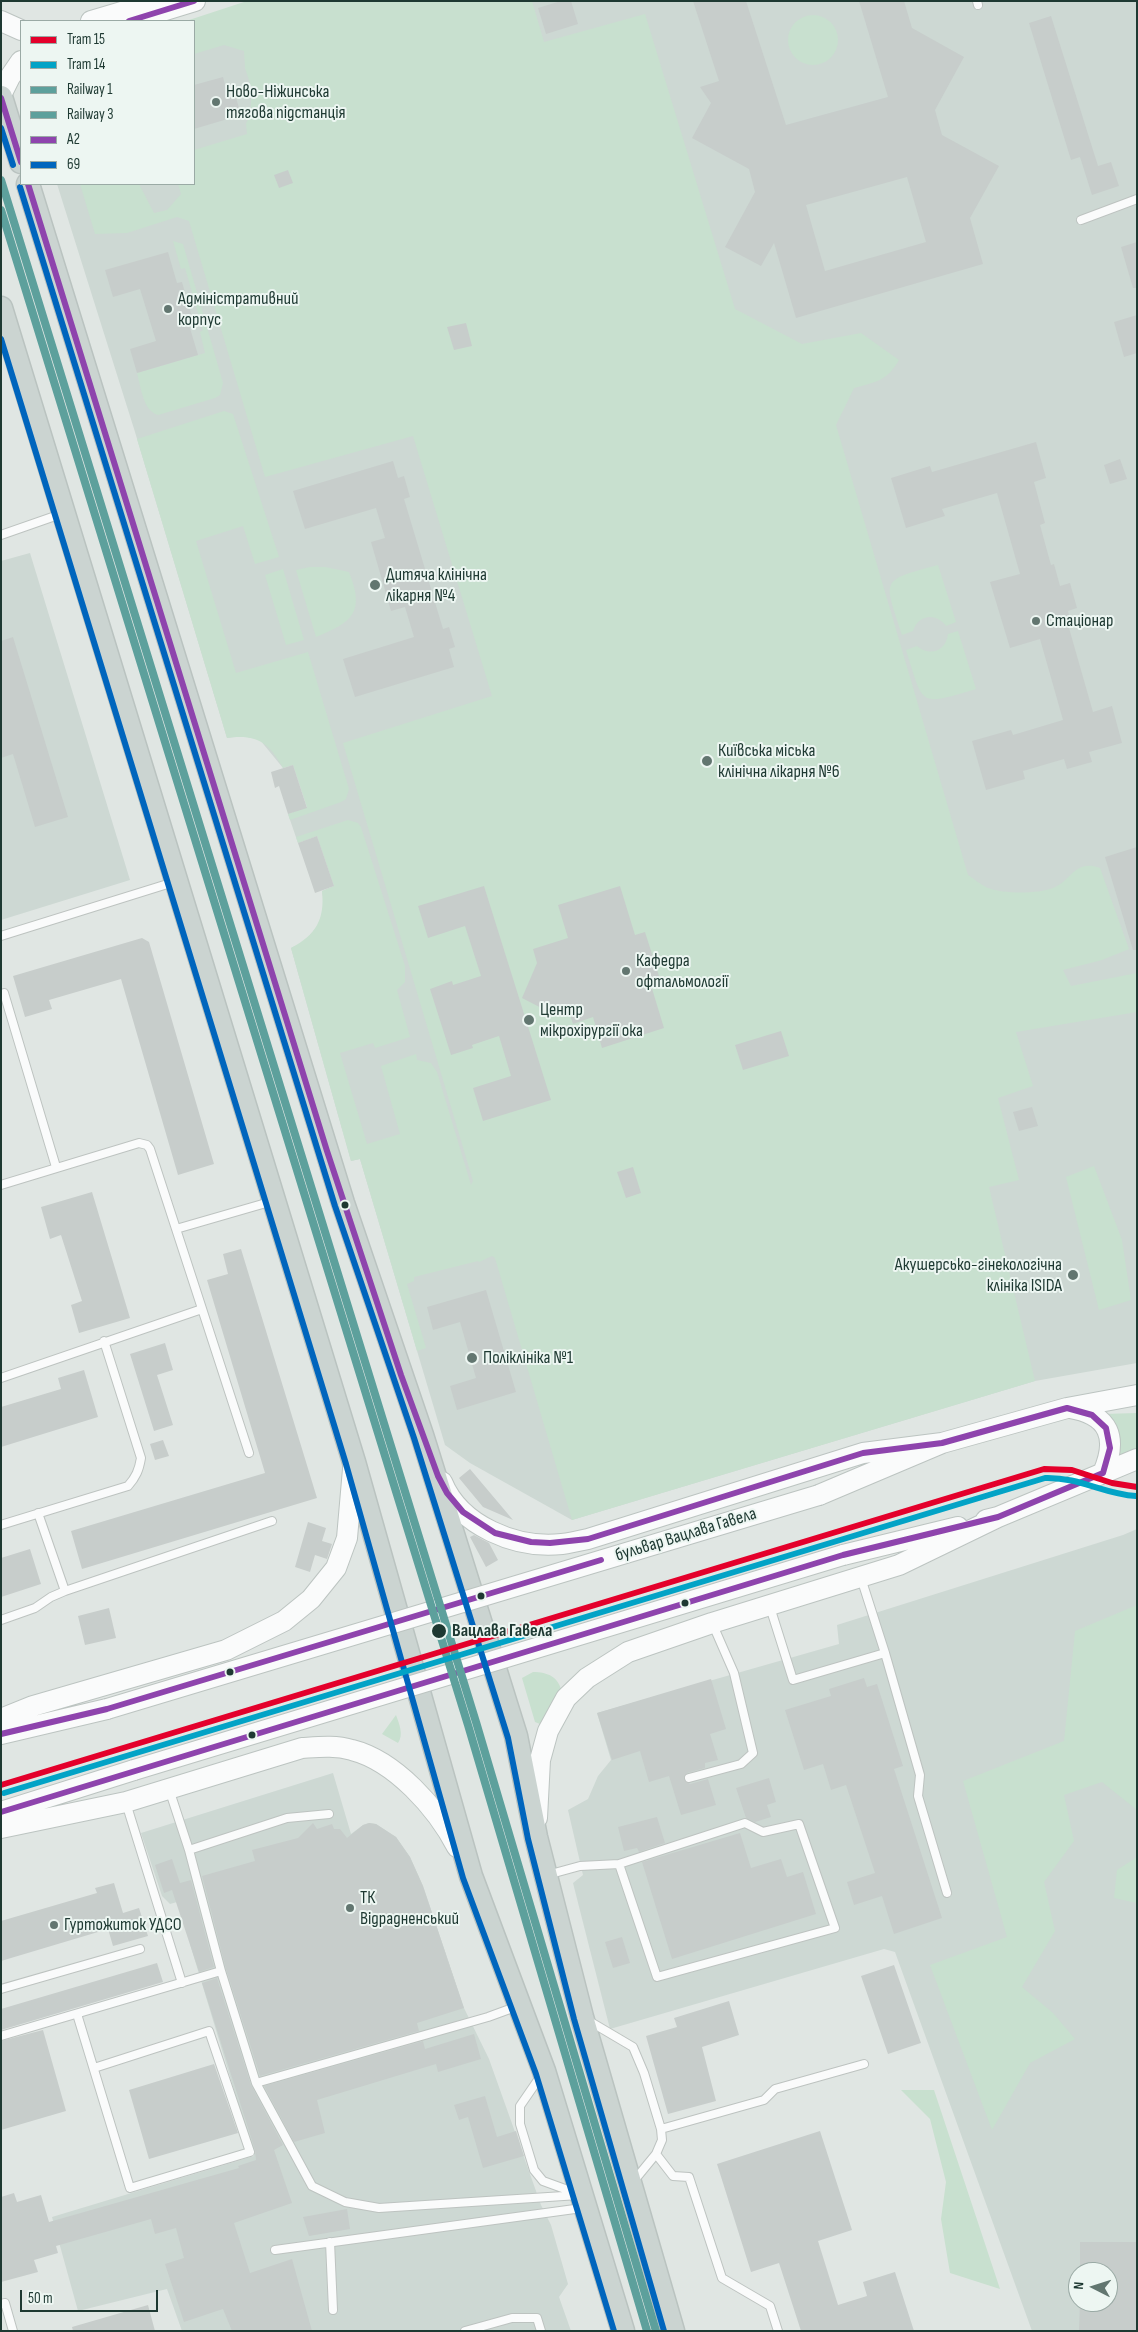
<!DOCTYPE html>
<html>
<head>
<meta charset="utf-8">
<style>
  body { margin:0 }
  #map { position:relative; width:1138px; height:2332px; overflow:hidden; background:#e0e6e3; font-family:"Sofia Sans Condensed",sans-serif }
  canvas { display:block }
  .frame { position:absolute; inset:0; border:2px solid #1e3932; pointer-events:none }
  .legend { position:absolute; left:20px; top:20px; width:175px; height:165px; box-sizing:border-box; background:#edf6f2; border:1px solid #9aaaa5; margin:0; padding:6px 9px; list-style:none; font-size:15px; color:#1e3932 }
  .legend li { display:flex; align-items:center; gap:10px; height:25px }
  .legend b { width:25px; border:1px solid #9aaaa5 }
  .north { position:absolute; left:1068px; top:2262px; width:50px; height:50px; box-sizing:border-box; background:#edf6f2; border:1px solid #9aaaa5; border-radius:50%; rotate:275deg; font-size:14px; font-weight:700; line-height:20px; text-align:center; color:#1e3932 }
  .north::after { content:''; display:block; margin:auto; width:18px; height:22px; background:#627670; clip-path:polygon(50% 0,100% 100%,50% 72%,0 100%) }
  .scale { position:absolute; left:20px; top:2290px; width:138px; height:22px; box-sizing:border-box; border:2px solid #1e3932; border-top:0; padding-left:6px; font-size:15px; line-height:18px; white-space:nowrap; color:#1e3932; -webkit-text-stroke:4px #edf6f2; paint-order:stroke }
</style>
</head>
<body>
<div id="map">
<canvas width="1138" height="2332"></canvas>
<div class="frame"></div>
<ul class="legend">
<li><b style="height:6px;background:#e4002b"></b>Tram 15</li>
<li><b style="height:6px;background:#02a3c6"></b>Tram 14</li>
<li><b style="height:6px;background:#5da09c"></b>Railway 1</li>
<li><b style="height:6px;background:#5da09c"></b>Railway 3</li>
<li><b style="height:6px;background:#8e44ad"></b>А2</li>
<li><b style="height:6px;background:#0065bd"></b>69</li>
</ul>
<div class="north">N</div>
<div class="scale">50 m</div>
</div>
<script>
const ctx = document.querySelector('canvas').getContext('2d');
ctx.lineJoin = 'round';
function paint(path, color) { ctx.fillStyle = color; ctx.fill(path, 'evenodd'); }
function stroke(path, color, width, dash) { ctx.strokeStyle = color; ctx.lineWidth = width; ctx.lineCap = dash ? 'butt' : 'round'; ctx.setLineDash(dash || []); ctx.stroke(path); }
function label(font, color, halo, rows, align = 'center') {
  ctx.font = font + ' "Sofia Sans Condensed",sans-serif'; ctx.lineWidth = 4; ctx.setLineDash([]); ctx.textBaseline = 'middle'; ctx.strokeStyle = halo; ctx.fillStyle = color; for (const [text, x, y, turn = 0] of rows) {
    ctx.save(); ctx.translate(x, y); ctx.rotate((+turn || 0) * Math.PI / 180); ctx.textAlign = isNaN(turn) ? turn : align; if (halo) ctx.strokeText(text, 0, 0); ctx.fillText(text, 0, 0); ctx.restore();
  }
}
const built = new Path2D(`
  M312,1H1137V1363L1035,1381L572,1520L470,1463L445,1445L360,1159L351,1161L291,948L305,941L319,924L324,905L322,891L334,886L317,836L298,843L288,814L307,807L293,765L283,768L260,740L243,736L227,738L135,432L57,184H194V40Z
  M30,553L130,880L1,920V561Z
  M1137,1529V2331H1032L895,1952L884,1949L610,2029L573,1883L583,1875L568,1810L588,1799L598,1776L611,1760L597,1713L839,1644L837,1625L1123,1535ZM1078,2272H1108V2302H1078Z
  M333,1773L351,1834L363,1825L369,1823L376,1824L396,1837L410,1857L423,1886L464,2008L489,2059L541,2205L551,2225L568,2284L559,2297L571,2331H182L167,2289L78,2311L52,2217L254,2156L190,1944L203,1939L191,1898L170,1904L162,1896L141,1833Z`);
const green = new Path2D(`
  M247,1H532L544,42L645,14L735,309L802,344L861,333L899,360C887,381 876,382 854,388L836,425L968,875C974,879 981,885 988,888C1004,894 1037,894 1053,888C1072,881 1074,859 1100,868L1129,949L1102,960L1063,970L1071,986L1137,973V1012L1016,1032L1033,1086L998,1098L1019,1180L989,1187L1035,1381L572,1520L495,1258L492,1256L479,1262L478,1261L414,1277V1281L407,1284L426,1348L417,1351L360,1159L351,1161L291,948C316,935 325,919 322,891L334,886L317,836L298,843L296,837L348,820L358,823L361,827L405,966V982L397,990L410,1037L375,1048L373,1043L340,1053L367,1144L400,1134L381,1066L416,1054L417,1060L431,1063L437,1072L471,1185L473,1181L343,743L492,696L413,436L265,477L189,221L177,217L127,233L95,234L80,184H139L154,213L167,210L181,194L178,184H194V150L247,134L246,124L250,115L252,89L245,68L244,51L224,45L194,54V21H186Z
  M788 40a25 25 0 1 1 50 0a25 25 0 1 1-50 0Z
  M173,241L183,244L223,383L220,395L215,398L158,415C143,411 141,387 137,373L205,353L200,332L203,330L185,268L181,269Z
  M224,411L233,414L279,557L255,564L243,526L196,541L236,673L308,652L349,789L346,799L341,802L290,820L288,814L307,807L293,765L283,768C269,742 256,734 227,738L137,439Z
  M938,565L956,622L946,626C936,612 918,615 913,631L902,635C884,578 879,581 938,565Z
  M310,567H325L349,572C365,612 353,622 316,637L296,570Z
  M283,569L304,640L286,645L265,575Z
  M958,631L976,689C918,706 924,707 906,650L917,646C930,657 946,651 948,634Z
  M1094,1166L1122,1240L1131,1300L1099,1310L1066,1177Z
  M1137,1413V1454L1119,1459V1443L1103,1414Z
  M1137,1605V1810L1102,1782L1064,1795L1074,1841L1044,1882L1055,1931L1022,1987L1053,2013L1075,2039L1030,2063L992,2130L930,1965L1007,1937L963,1781L1064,1741L1075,1631Z
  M533,1672C548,1672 559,1677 562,1693L540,1724L535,1722L522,1678Z
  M396,1715C399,1723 404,1735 398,1743L382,1734Z
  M1137,1857V1903L1114,1898L1117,1870Z
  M901,2090H934L1000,2289L950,2273L941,2219L946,2182L930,2119Z`);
const building = new Path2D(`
  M561,1H571L578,24L546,34L538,8Z
  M693,1H746L786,125L888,97L859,1H904L912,28L964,57L935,110L942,135L999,166L970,218L983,264L796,318L774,243L761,266L725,247L755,192L749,169L692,138L711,103L700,87L719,81ZM907,177L926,242L825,271L806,205Z
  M1051,16L1098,166L1111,162L1119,186L1092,195L1080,157L1071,160L1029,23Z
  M223,77L226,89L233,87L241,115L194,129V85Z
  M288,170L293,183L279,188L274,175Z
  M1137,242V288H1133L1121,247Z
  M168,252L177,283L182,282L194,324L189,325L198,355L137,373L130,349L156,341L140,289L113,297L105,270Z
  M1137,315V353L1124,357L1114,322Z
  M466,323L472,346L454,350L447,327Z
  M1036,442L1046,478L1034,482L1045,523L1040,525L1051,565L1054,564L1060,586L1070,583L1077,608L1068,611L1072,627L1069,628L1093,712L1112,706L1122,743L1089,752L1092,762L1067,769L1064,759L1023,771L1025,779L986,790L972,741L1011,730L1013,735L1063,720L1040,639L1010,648L990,582L1020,574L997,493L942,509L945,516L906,528L891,478L930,466L932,472Z
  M1120,459L1127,479L1110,484L1104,465Z
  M393,461L398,478L404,476L410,497L404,499L443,629L449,627L455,647L449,649L454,667L355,697L343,659L414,637L405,607L391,611L371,542L385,538L376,508L305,529L293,491Z
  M13,637L68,817L35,827L13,754L1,758V641Z
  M293,765L307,808L288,814L279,786L275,788L271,772Z
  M317,836L334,886L315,893L298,843Z
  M1137,847V950H1133L1105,857Z
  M484,886L551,1100L483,1121L473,1088L511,1076L499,1036L472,1045L473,1048L451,1055L430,989L452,981L453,985L481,976L465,926L428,938L418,906Z
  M620,886L635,935L645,932L660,979L650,982L664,1028L602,1048L593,1017L573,1024L568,1009L553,1014L522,998L537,963L533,949L568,938L558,905Z
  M142,938L149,942L214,1164L178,1175L121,979L49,1000L52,1009L25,1017L13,976Z
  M781,1031L789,1056L743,1070L735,1045Z
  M1032,1107L1038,1126L1019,1131L1013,1112Z
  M633,1167L641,1193L626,1198L617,1172Z
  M92,1192L130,1318L79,1333L71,1305L82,1301L61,1235L50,1239L41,1207Z
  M241,1249L317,1498L82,1569L71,1531L265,1473L207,1280L228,1274L223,1254Z
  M486,1290L516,1392L457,1410L450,1386L476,1378L460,1322L433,1330L427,1307Z
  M165,1343L173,1370L157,1375L173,1425L154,1431L130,1354Z
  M84,1370L98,1417L1,1447V1407L61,1389L58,1378Z
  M163,1440L169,1456L155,1460L150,1444Z
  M470,1469L513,1520L483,1507L459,1478Z
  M308,1522L326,1528L322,1541L332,1544L327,1559L315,1555L310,1572L295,1567Z
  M474,1535L489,1543L498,1560L486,1567L470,1537Z
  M30,1549L41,1584L1,1597V1558Z
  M109,1608L116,1638L85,1645L78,1616Z
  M864,1678L867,1687L877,1684L903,1766L894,1769L942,1918L894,1934L882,1896L854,1905L847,1882L875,1873L846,1785L831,1790L823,1764L804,1770L785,1710L831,1696L829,1689Z
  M711,1679L726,1729L710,1734L718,1760L705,1763V1768L687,1773L684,1779L690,1784L708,1779L716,1805L681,1815L669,1776L649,1782L640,1751L612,1760L597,1713Z
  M769,1778L776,1802L767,1805L771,1817L755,1822L746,1818L736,1788Z
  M657,1817L665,1843L639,1852L637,1848L624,1851L618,1827Z
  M313,1823L317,1829L332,1824L334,1829H340L347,1838L363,1825L369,1823L376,1824L396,1837L410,1857L423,1886L464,2008L417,2023L419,2031L260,2076L226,1969L202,1876L255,1861L252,1850L298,1838Z
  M740,1833L751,1868L781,1859L787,1877L803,1872L816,1914L672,1959L642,1862Z
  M172,1859L180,1883L191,1880L214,1967L199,1972L172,1890L164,1893L155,1865Z
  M114,1883L123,1913L139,1908L148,1936L113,1946L108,1929L1,1961V1921L97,1893L95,1888Z
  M622,1937L630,1963L613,1968L605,1942Z
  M157,1963L163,1982L1,2030V2009Z
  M894,1965L921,2043L888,2054L861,1976Z
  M217,1978L251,2085L283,2145L274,2150L292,2203L234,2223L250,2273L292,2259L312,2331H232L223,2309L184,2322L165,2264L184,2258L176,2228L155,2234L151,2219L56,2246L58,2253L34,2260L38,2272L1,2282V2197L14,2193L17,2202L41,2195L49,2222L239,2168L238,2166L256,2160L255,2150L202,1983Z
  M729,2001L739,2035L702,2047L716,2101L668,2114L646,2036L677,2027L674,2018Z
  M43,2030L66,2111L1,2130V2041Z
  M474,2034L481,2059L438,2072L436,2064L317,2100L325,2133L294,2142L264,2086L423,2041L425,2049Z
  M214,2064L238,2133L149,2159L129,2090Z
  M485,2096L497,2137L516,2131L524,2156L483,2168L468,2117L459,2120L454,2105Z
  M820,2131L852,2230L818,2241L838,2305L867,2296L863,2282L895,2272L914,2331H801L779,2263L751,2272L717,2164Z
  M347,2209L350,2229L309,2236L303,2217Z
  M1080,2242H1137V2331H1079L1080,2302H1108V2272H1080Z
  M148,2305L155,2331H73L72,2327Z`);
const lane = new Path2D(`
  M977,1L978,5
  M1081,220L1137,199
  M1,535L61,514
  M1,936L174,882
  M4,993L56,1167
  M1,1185L139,1143L147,1145L150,1149L249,1453
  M176,1229L273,1201
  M1,1378L202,1309
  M38,1513L65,1591
  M1,1525L128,1486C136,1477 139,1470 141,1458L104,1341
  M770,1607L793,1680L885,1653L861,1578
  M1,1620L35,1608L51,1597L65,1591L272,1521
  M885,1653L920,1775L918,1796L947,1893
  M689,1778L741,1764L753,1753L734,1673L713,1625
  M169,1789L189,1850L221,1971L256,2083L312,2186L345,2202L379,2208L579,2195
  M126,1803L182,1983
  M189,1850L287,1818L329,1814
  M547,1875L580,1866L619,1864L745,1823L763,1832L799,1824L835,1928L657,1977L619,1864
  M1,1989L140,1949
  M77,2014L130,2188L250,2152L209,2031L94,2068
  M589,2021L633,2047L644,2073L661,2129L662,2140L656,2154L633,2182
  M1,2036L221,1971
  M542,2074L520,2106V2124L534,2170L543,2181L576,2193
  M256,2083L488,2017L518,2006
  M661,2129L764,2100L775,2089L864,2064
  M656,2154L673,2176L689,2177L722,2278L770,2306L778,2331
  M330,2242L333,2310
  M275,2250L582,2208
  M1,2304L5,2303L13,2331
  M465,2331L512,2318H537L541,2331`);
const secondary = new Path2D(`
  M146,16L195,1
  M1,21L21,30
  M91,21L159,1
  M1,95L10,77L21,61
  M1070,1408C1110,1415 1118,1438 1103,1473
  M442,1482C460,1526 516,1549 562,1544C570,1543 579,1541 588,1539L863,1453L942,1443
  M819,1495L942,1443L1067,1408L1137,1395
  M986,1520L998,1517L1137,1459
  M843,1555L958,1527
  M1,1719L33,1706L226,1650L284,1621L311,1599L336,1568L347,1538L353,1469
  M1,1734L107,1709
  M1,1812L134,1770
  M537,1818L540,1760L548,1731L566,1698L587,1678L628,1652L712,1623L899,1565L998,1517
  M1,1828L126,1802L302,1748C318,1747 335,1745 352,1750C395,1761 437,1808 457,1847`);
const primary = new Path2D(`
  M1,97L21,162
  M28,184L343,1203L422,1435L516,1736L536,1837L582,2017L673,2331
  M1,308L354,1462L471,1876L544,2071L623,2331`);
const secondaryBridge = new Path2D(`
  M107,1709L819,1495
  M134,1770L843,1555`);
const bus1 = new Path2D(`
  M129,21L194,1
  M1,98L21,162
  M1,1734L107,1709L601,1560
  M1,1812L843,1555L998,1517L1103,1473L1110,1448L1106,1428L1092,1415L1067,1408L942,1443L863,1453L588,1539L550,1543L531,1542L495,1533L463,1512L447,1493L438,1476L401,1375L327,1151L28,184`);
const bus2 = new Path2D(`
  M1,128L13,165
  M20,187L335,1206L414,1438L508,1738L528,1839L574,2019L664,2331
  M1,339L346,1464L463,1878L536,2074L614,2331`);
const rail1 = new Path2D(`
  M1,180L476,1722L656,2331`);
const rail2 = new Path2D(`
  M1,210L468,1725L647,2331`);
const tram1 = new Path2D(`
  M1,1785L1044,1469L1072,1470L1112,1483L1137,1487`);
const tram2 = new Path2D(`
  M4,1793L1045,1478C1080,1477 1103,1494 1136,1496`);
const markers = [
  [216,102,5,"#627670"],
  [168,309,5,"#627670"],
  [375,585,6,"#627670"],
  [1036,621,5,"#627670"],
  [707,761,6,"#627670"],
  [626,971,5,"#627670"],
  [529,1020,6,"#627670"],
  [345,1205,4.5,"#1e3932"],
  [1073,1275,6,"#627670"],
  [472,1358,6,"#627670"],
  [481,1596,4.5,"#1e3932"],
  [685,1603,4.5,"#1e3932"],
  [439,1631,8,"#1e3932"],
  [230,1672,4.5,"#1e3932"],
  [252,1735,4.5,"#1e3932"],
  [350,1908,5,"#627670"],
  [54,1925,5,"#627670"]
];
const poiNames = [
  ["Ново-Ніжинська",226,92],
  ["тягова підстанція",226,113],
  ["Адміністративний",178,299],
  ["корпус",178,320],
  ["Дитяча клінічна",386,575],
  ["лікарня №4",386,596],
  ["Стаціонар",1046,621],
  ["Київська міська",718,751],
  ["клінічна лікарня №6",718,772],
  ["Кафедра",636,961],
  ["офтальмології",636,982],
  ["Центр",540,1010],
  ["мікрохірургії ока",540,1031],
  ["Акушерсько-гінекологічна",1062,1265,"right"],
  ["клініка ISIDA",1062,1286,"right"],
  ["Поліклініка №1",483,1358],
  ["ТК",360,1898],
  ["Відрадненський",360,1919],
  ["Гуртожиток УДСО",64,1925]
];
const streetNames = [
  ["бульвар Вацлава Гавела",686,1535,-17]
];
const stopNames = [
  ["Вацлава Гавела",452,1631]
];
paint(built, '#cdd8d3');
paint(green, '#c8e0cf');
paint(building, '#c7cdcb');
stroke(lane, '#bdc3c0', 10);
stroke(secondary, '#bcc4c1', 22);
stroke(primary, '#bac3c0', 25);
stroke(lane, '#fafbfb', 8);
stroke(secondary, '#fafbfb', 20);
stroke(primary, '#cbd4d1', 22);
stroke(secondaryBridge, '#bcc4c1', 22, []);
stroke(secondaryBridge, '#fafbfb', 20);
stroke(bus1, '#8e44ad', 6);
stroke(bus2, '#0065bd', 6);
stroke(rail1, '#5da09c', 8);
stroke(rail2, '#5da09c', 8);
stroke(tram1, '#e4002b', 6);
stroke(tram2, '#02a3c6', 6);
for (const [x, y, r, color] of markers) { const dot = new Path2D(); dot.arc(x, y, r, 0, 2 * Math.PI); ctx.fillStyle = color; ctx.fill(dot); stroke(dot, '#edf6f2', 2); }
label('18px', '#1e3932', '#edf6f2', poiNames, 'left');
label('18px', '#1e3932', '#edf6f2', streetNames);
label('bold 18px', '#1e3932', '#edf6f2', stopNames, 'left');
</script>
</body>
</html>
